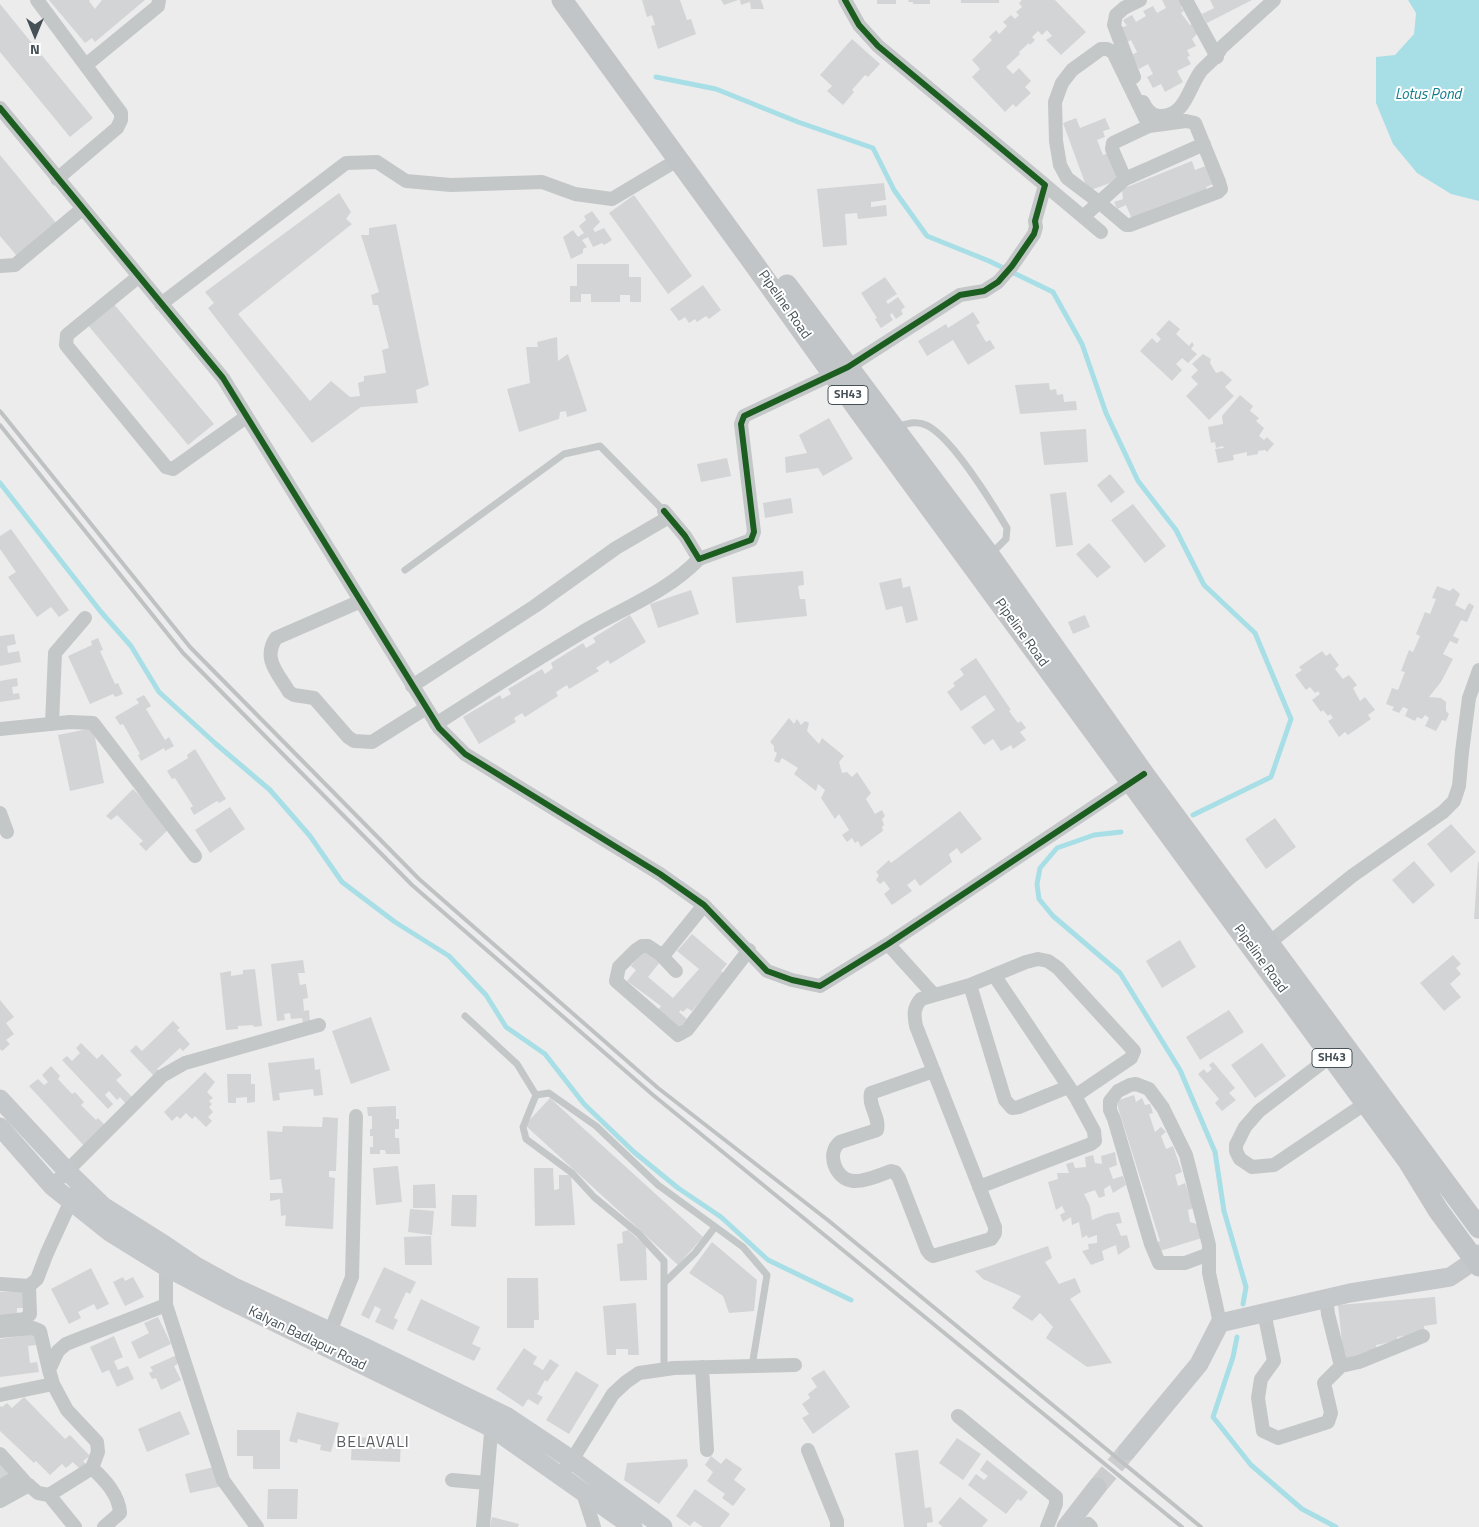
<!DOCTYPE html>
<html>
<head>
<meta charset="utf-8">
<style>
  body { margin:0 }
  #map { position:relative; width:1479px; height:1527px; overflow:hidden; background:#edecec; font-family:"Titillium Web",sans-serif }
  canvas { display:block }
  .north { position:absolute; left:10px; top:10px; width:50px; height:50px; -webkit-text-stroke:4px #fff; paint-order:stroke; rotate:180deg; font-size:14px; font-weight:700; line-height:20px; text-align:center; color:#455057 }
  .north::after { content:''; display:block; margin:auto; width:18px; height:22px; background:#455057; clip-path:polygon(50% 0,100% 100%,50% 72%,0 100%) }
</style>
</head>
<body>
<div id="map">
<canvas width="1479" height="1527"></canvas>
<div class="north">N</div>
</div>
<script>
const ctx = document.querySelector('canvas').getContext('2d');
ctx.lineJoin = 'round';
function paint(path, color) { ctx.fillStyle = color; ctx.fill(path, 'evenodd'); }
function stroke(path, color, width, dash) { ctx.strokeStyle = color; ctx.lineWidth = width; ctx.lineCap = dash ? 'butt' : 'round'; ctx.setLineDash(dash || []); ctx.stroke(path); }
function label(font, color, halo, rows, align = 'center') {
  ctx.font = font + ' "Titillium Web",sans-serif'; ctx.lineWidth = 4; ctx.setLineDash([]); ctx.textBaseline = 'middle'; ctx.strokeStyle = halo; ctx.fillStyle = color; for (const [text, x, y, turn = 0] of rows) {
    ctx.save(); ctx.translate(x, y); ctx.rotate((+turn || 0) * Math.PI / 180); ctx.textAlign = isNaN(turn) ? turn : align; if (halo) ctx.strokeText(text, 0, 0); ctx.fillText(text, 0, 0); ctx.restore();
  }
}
const water = new Path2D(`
  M1408,0H1479V201L1451,194L1417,173L1393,144L1376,103V57L1395,55L1414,34L1416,13Z`);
const stream = new Path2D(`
  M656,77L716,89L798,122L873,148L894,190L927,236L989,261L1053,292L1082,344L1106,413L1138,481L1176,530L1204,585L1255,633L1291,719L1271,777L1193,815
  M0,483L101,612L131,646L159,692L216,744L270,790L310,836L342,882L395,922L449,956L486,995L506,1027L545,1054L584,1104L634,1152L678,1188L721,1217L768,1260L851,1300
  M1121,832L1094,835L1057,848L1040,868L1037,884L1039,899L1053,916L1120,973L1180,1070L1215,1152L1224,1211L1246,1287L1243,1304
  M1237,1337L1233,1357L1213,1417L1251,1465L1302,1509L1336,1527`);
const building = new Path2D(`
  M49,0H90L89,1L95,9L102,0H145L95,42L92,38L85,43Z
  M642,0H680L687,20L691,19L696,34L658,49L651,26L655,25L652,15L647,17Z
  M721,0H738L724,5Z
  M740,0H761L764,9H751L750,2L741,5Z
  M877,0H896V4H877Z
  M909,0H930V4H913V2H908Z
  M961,0H999V3H961Z
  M1022,0H1055L1086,32L1061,55L1046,40L1052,36L1047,30L1042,35L1038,31L1032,37L1035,40L1030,45L1029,43L1019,52L1020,54L1006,67L1013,74L1019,68L1031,81L1025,87L1031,93L1016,107L1013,104L1005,112L972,77L980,69L972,60L992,40L989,37L996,30L999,34L1007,26L1003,22L1011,15L1015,19L1019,15L1016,12L1022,7L1019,3Z
  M1162,0H1183L1186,3L1181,7L1184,11L1181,13L1190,25L1194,24L1197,34L1192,39L1196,46L1187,50L1190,56L1187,57L1191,64L1177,71L1183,82L1165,92L1161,84L1153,88L1147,77L1153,74L1148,64L1139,69L1132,55L1137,52L1131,40L1126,43L1118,28L1127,26L1123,20L1132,15L1136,22L1146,16L1143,11L1153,6L1157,13L1166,8Z
  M1210,0H1252L1207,23L1202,14L1214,8Z
  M0,4L93,118L70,137L0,52Z
  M852,39L880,64L868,77L865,75L852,90L854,92L843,105L827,91L832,86L820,75Z
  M1076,118L1080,128L1105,118L1110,129L1103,131L1105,137L1097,140L1103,155L1111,152L1121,179L1088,191L1063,123Z
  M0,155L57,224L17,256L0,236Z
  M1192,161L1195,170L1208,165L1216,183L1206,187L1208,192L1133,222L1126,205L1117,209L1114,202L1123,199L1122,189Z
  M884,183L886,200L871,202V207L886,205L887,216L858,219L857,213L845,214L847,245L823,247L817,189Z
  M339,193L351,212L346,219L352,224L238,314L310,401L331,381L350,397L360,396L358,383L364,381V376L386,373L382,350L389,348L378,305H373L371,295L379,292L361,235H369V228L396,224L429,385L416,390L418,403L361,407L312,443L208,308L214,303L205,292Z
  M634,195L692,276L668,294L609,213Z
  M592,211L600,222L593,229L595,232L604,228L612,240L604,245L602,243L593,247L588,237L582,240L587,247L583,249V253L571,259L563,237L573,230L578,237L584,233L579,226L586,220L584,216Z
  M577,264H629V277H641V302H630V295H620V302H591V294H581V302H570V286H577Z
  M885,277L897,294L886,301L888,304L898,297L905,307L901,310L903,314L896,319L892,313L890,315L893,320L881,328L875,319L877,318L861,293Z
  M703,285L721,310L709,319L706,316L697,322L695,319L689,323L685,317L679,321L670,309Z
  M113,303L214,424L188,445L87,324Z
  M973,312L980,323L976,325L986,342L990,340L995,348L968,365L953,340L927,356L918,341L946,324L948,328Z
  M1169,320L1180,329L1176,334L1189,346L1192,342L1194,345L1191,349L1197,354L1188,363L1182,358L1176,364L1182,370L1172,381L1140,351L1152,338L1157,343L1161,339L1156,334Z
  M557,337L558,361L568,354L587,411L567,417L566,411L560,412L559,419L519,432L507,389L530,383L526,347H538L537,342Z
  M1203,354L1211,359L1210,363L1216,373L1222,371L1232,380L1225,387L1234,396L1209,420L1186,396L1198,384L1191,377L1198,370L1192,364Z
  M1049,383L1050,390L1056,389L1057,395L1063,394L1064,402L1076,401L1077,410L1020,414L1015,385Z
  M1240,395L1253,406L1250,411L1259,418L1256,421L1264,428L1259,436L1264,440L1267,437L1274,444L1267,452L1265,450L1258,451V454L1247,456V452L1233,455L1234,460L1218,463L1215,449L1224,448L1223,446L1216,448L1215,442L1211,443L1208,427L1223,424L1222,416Z
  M829,418L853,459L823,476L818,468L786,473L785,457L807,453L799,435Z
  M1086,429L1088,462L1044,465L1040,432Z
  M727,458L731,476L701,482L697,464Z
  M1110,474L1125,492L1111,503L1097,485Z
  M1066,492L1073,545L1056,547L1050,494Z
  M791,498L793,513L765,518L763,503Z
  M1133,504L1166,546L1145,563L1111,520Z
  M11,529L69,610L59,617L51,607L37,617L8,577L16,572L0,549V536Z
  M1089,543L1111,567L1097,578L1076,554Z
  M803,571L804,585L798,586L800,599H805L807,616L736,623L732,577Z
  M901,578L903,588L910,586L918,620L906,623L902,606L886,610L879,583Z
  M1437,586L1450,591L1453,588L1460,594L1455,605L1465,610L1469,603L1474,606L1467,622L1461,620L1453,636L1459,639L1457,644L1450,641L1443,654L1453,659L1441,682L1429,697L1441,698L1446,702V711L1449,714L1446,721L1442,720L1436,731L1425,726L1429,718L1425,715L1422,719L1417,717L1415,721L1405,716L1408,709L1403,707L1399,713L1392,710L1394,707L1386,704L1392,688L1398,690L1405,672L1401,671L1409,650L1413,652L1420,636L1416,634L1425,612L1430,614L1436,599L1432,598Z
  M691,590L699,614L658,628L650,604Z
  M630,615L646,642L610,664L608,660L596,668L599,671L569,689L567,685L556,692L558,696L525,717L522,713L514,718L516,722L479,744L463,717L500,695L502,699L511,694L508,689L542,669L545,674L553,668L551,663L583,643L586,648L596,642L593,638Z
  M1085,615L1090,627L1073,634L1068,622Z
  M14,634L16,644L7,646L8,653L19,651L21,662L0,666V636Z
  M98,638L103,650L100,651L115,684L118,683L123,694L115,697L113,694L90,704L68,656L92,645L91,641Z
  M1322,651L1326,656L1330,653L1339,665L1335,669L1343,679L1349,675L1357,685L1353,688L1360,701L1365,697L1375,710L1368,715L1371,719L1348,735L1345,732L1339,737L1328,721L1333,718L1330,714L1328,716L1323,710L1321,712L1312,700L1320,694L1318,691L1315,693L1310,687L1306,690L1295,675L1302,670L1299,667Z
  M976,658L1011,710L1009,711L1018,723L1021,721L1026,728L1020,732L1026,740L1013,749L1011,745L1001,751L993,739L984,745L971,727L995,710L985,695L961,711L947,692L955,686L953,683L964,675L960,669Z
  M17,678L18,686L12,687L13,694L19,693L20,699L0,702V681Z
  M144,695L151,706L146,709L165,740L169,737L174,746L165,751L164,748L141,761L138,755L140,754L123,724L120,725L115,717L139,703L136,699Z
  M789,718L794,724L797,719L801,725L805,721L809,723L807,731L819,744L822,738L844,756L839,762L842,773L847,772L852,777L857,772L871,793L866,799L875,814L882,810L885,816L882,819L884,825L882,827L883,831L861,847L858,841L855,843L852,838L847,842L842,835L849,830L839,814L835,819L821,798L825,790L818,784L816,791L794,774L798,768L782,758L779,763L774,761L777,753L774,751V746L770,742Z
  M93,728L104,783L70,791L58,735Z
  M195,749L226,799L219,803L217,801L194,815L190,808L193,806L175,778L172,779L167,771L188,758L187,755Z
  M133,789L171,827L146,851L139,844L143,841L117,815L111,820L106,816Z
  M230,807L245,829L210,853L195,830Z
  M960,811L982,839L961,854L957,848L949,854L952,862L920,886L915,879L907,885L912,891L892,905L884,894L890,889L884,881L880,884L876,880L879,875L876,872L889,860L891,863Z
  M1275,818L1296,847L1266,869L1245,839Z
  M1451,824L1476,852L1451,873L1427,844Z
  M1414,861L1435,885L1413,904L1392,880Z
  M1478,862H1479V919H1474Z
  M692,934L727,964L721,971L724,974L692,1011L687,1008L683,1012L681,1010L679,1012L687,1019L678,1029L657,1011L661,1006L627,981L636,970L631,966L645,949L660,962L648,977L673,998L699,969L677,951Z
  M1180,940L1196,967L1162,988L1146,961Z
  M1453,955L1461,964L1456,968L1461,974L1450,984L1461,997L1444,1011L1420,983Z
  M303,960L305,973H298L300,985L306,984L308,998L303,999L304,1011L309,1010L310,1023H303L302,1018L291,1019L290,1013L284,1014L285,1020L277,1021L271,964Z
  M255,969L262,1026L254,1027L253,1025L238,1026V1029L226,1030L220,973L231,971V976L243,974V970Z
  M0,1000L14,1017L6,1023L14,1034L6,1040L10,1044L2,1051L0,1049Z
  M1229,1010L1244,1032L1200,1060L1186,1037Z
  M371,1017L390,1070L351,1084L332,1031Z
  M173,1021L180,1028L177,1030L190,1044L183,1051L180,1048L157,1069L161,1073L156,1078L130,1051L136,1045L142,1051Z
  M81,1043L97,1059L102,1054L122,1075L116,1080L133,1098L126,1104L120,1097L117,1100L109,1091L105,1095L113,1104L108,1109L62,1060L67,1056L72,1061L80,1053L76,1048Z
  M1262,1043L1286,1076L1255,1098L1231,1065Z
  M314,1058L315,1070L320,1069L323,1095L314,1096L313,1089L279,1093L280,1100L273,1101L268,1063Z
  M1213,1062L1235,1088L1229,1093L1236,1100L1222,1111L1215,1103L1219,1099L1198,1074L1204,1069L1207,1073L1212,1069L1209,1065Z
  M51,1066L60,1076L58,1079L72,1094L75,1092L84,1102L81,1105L96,1120L98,1118L108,1128L86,1148L29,1086L38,1079L44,1085L48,1082L42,1075Z
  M205,1072L215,1082L207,1092L213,1098L209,1101L212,1104L209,1107L213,1112L208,1117L212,1121L206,1127L195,1116L192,1119L186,1113L180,1119L177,1116L172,1121L164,1112Z
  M227,1074H251V1084H255V1102L247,1103V1097L236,1098V1103H228Z
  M1134,1095L1136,1102L1142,1098L1145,1105L1150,1104L1153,1113L1149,1114L1155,1132L1161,1127L1166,1132L1161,1136L1166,1149L1173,1146L1182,1172L1175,1175L1178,1186L1185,1183L1194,1208L1188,1210L1190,1222L1197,1224L1202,1238L1160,1251L1157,1242L1160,1241L1116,1101Z
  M550,1098L703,1237L678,1265L525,1125Z
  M396,1106V1119H399V1129H395V1138H399L400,1154H386L385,1150H380V1154H370V1147H373V1136H370V1129H372V1116H368L367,1107Z
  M323,1117L338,1118L336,1171H329V1177L335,1178L333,1229L285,1226L286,1215L281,1216L280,1199L270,1201V1193H283L281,1179L270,1180L267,1131L282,1132L283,1126L322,1127Z
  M1115,1152L1117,1165L1109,1168L1113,1179L1123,1176L1126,1185L1113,1193L1110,1185L1104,1189L1105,1196L1099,1198L1095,1190L1084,1194L1090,1206L1092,1220L1106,1214L1119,1212L1122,1223L1116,1224L1121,1236L1127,1235L1130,1247L1118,1255L1116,1245L1102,1251L1104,1260L1091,1265L1082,1251L1089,1249L1088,1244L1097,1243V1235L1088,1238L1087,1235L1082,1238L1079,1222L1072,1225L1071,1217L1063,1222L1060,1215L1065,1212L1062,1206L1056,1210L1048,1182L1058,1179L1057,1173H1069L1066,1164L1073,1162L1075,1168L1086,1167L1085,1157L1093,1155L1095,1163L1102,1164L1101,1156Z
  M398,1166L402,1202L376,1205L373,1168Z
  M534,1168H553L554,1190L559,1189V1175H571L575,1225L535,1226Z
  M435,1184L436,1208H413V1185Z
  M452,1195H477L476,1227L451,1226Z
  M410,1209L434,1211L432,1235L408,1232Z
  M628,1230L646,1246L647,1280L620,1281L617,1244L623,1243L622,1232Z
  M431,1236L432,1265H405L404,1237Z
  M712,1242L757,1280L754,1311L729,1313L723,1296L689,1273Z
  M1048,1246L1052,1258L1045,1262L1059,1284L1075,1278L1081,1292L1070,1299L1112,1363L1087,1367L1046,1338L1053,1327L1040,1313L1032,1321L1012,1308L1021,1296L983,1279L975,1271Z
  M384,1267L416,1282L410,1294L406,1292L394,1318L398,1320L393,1330L375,1322L381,1309L375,1306L369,1319L361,1315Z
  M91,1268L109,1304L97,1310L94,1304L78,1312L81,1318L69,1324L51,1289Z
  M123,1277L125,1281L133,1277L144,1297L125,1306L113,1282Z
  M507,1278H538L539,1320H534V1328H507Z
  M24,1291L25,1308H17V1315H0V1292Z
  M1435,1297L1437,1324L1424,1326L1425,1333L1397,1337V1341L1376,1345L1377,1350L1364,1352L1365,1357L1344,1361L1338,1305Z
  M421,1299L480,1327L472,1344L481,1348L474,1361L407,1330Z
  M636,1303L639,1355H628V1349H616V1355H607L603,1306Z
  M158,1317L171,1344L139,1359L131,1342L149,1333L144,1323Z
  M35,1334L36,1345L28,1346L30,1363L37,1362L39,1372L0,1377V1339Z
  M114,1336L123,1357L114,1361L118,1370L128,1366L134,1379L117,1387L109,1370L102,1373L90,1347Z
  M524,1348L537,1357L533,1364L543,1370L550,1359L559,1365L547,1382L545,1380L537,1394L543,1397L538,1405L528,1399L523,1407L496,1389Z
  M179,1354L183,1361L174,1366L181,1380L161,1390L156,1378L152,1379L149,1373L153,1371L150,1367Z
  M824,1370L850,1407L813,1434L802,1418L809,1414L802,1404L810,1398L808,1394L817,1387L811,1378Z
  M576,1371L599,1385L569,1434L546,1420Z
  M24,1397L65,1439L70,1435L90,1456L83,1461L86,1464L80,1469L73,1462L66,1468L62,1464L50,1475L36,1461L34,1463L0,1431V1406L2,1407L7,1403L12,1408Z
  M180,1411L190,1434L147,1452L138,1429Z
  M297,1412L339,1423L331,1452L320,1450L321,1445L298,1439L297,1443L289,1441Z
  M237,1430H280V1469H253V1456H237Z
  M352,1437L401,1439L400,1462L351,1460Z
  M957,1438L981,1454L963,1480L939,1463Z
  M918,1450L925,1508L931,1507L933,1522L927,1523V1527H904L895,1453Z
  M711,1456L721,1464L726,1458L742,1469L734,1480L746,1489L733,1506L722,1498L725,1494L707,1481L713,1472L705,1465Z
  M687,1459L688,1466L659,1504L624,1480L627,1463Z
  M987,1460L1028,1492L1021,1501L1018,1499L1006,1514L968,1485L976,1474L984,1480L988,1476L980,1470Z
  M0,1463L9,1472L1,1481L0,1480Z
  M218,1466L223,1486L190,1493L185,1474Z
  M268,1489H298L297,1519H267Z
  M695,1489L730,1514L720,1527H703L694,1521L690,1526L676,1516Z
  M960,1497L988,1520L982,1527H943L938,1523Z
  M492,1517L519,1524L518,1527H490Z`);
const secondaryTunnel = new Path2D(`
  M1097,1487L1127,1451`);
const lane = new Path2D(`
  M896,427C907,424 916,420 926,425C951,436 992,503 1007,528L1006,539L992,553
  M405,570L564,454L600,446L664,511
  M465,1016L517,1064L536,1095L523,1127L526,1139L572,1173L594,1197L639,1234L664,1261V1369
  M536,1095L549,1093L596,1126L658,1185L743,1247L767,1275L752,1366
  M664,1283L695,1253L715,1227`);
const street = new Path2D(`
  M37,0L121,113V120L117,128L57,179
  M1186,0L1217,57
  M1101,49H1107L1113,52L1149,126L1186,121L1195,123L1219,182L1221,189L1218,192L1130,225H1126L1100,203L1067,178L1060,165L1056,141L1055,102L1062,83L1072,70Z
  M86,65L158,6L159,0
  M1134,77L1114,25L1116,15L1124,8L1140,0
  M1143,102C1146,109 1151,115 1159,116C1186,117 1188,88 1201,71C1208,63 1216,59 1221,48L1274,0
  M0,108L223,378L439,728L465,754L660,874L704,905L767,971L792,980L820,986L888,944L1137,778
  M1125,179L1112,149L1113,143L1149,126
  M1045,185L1101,232
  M1083,217L1125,179L1204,144
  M0,266L15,265L82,209
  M138,277L67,335L66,345L166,467L173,469L246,417
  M161,304L346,163L377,162L406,181L451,185L542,182L575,194L612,199L679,159
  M664,511L685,536L699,559L751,540L754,532L741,424L744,416L848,367L960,295L984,291L998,282L1012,266L1034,234L1036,227L1035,221L1045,185L878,46L859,25L845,0
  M361,601L276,638C262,659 278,673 289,692L294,695L314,698L348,737L354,741L372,742L426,708
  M412,686L535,606L616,548L669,517
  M52,724L55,653L85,618
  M436,724C484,693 532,662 581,633C621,609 666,593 699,559
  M0,729L70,722L93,723L195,856
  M0,813L7,832
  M704,905L666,952L660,954L648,946H642L636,950L619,967L616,981L678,1035L687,1030L749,950
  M1269,943L1352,876L1443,812L1454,801L1459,786L1462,752L1469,698L1479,670
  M888,944L934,995
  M660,954L676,971
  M970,985L1005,1100L1012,1108L1019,1107L1068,1087
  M1331,1056L1259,1111L1245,1127L1236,1145V1151L1240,1159L1252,1167L1274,1165L1366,1103
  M934,1071L871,1093C868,1106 880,1117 877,1130L840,1142C826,1153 835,1179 853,1181C864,1182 880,1175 891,1171L895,1172L899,1178L927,1250L930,1254L933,1256L991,1239L995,1233V1227L916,1026C914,1015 913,1008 921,999L970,985L1026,962L1038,959L1048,961L1058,968L1134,1051L1131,1058L1075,1096
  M52,1186L162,1076L185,1063L319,1025
  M979,1187L1091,1144L1095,1141L1094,1131L1075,1096L994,975
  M1209,1254L1185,1263H1159L1151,1244L1114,1119L1110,1110V1101L1118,1091L1130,1085L1136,1084L1149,1089L1163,1108L1186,1155L1209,1245V1273L1220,1323
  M166,1260V1305L223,1480L257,1527
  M0,1284L29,1286L37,1279L47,1253L75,1192
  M1264,1312L1274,1361L1261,1379L1258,1398L1263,1431L1278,1438L1328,1422L1331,1413L1324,1383L1341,1366L1328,1314L1326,1298
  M0,1322L25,1319L30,1314L29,1286
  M0,1331L33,1328L40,1331L49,1370
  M331,1340L330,1332L352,1277L356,1116
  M1341,1366L1359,1362L1423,1336
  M702,1367L707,1450
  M0,1395L53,1384
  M958,1416L1056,1497V1504L1047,1527
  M808,1450L837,1521V1527
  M0,1454L25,1482L38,1493L49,1495L92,1468L98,1452L97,1442L67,1410L53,1384L49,1370L58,1351L66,1344L76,1340L166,1305
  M92,1468C105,1480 119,1495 120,1513L104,1527
  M560,1476L572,1460L613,1394L626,1382L639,1373L674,1368L795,1365
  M452,1480L487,1483
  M0,1487L19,1475
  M582,1490L594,1527
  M49,1495L75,1527
  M0,1501L29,1485
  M483,1527L492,1421
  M1082,1527L1088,1524L1091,1527`);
const secondary = new Path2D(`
  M0,1099L67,1171L103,1206L165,1245L196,1266L236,1288L366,1348L506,1416L572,1460L663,1527
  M0,1127L52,1186L111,1233L166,1267L229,1300L492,1428L633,1527
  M1127,1451L1199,1364L1220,1323L1350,1293L1450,1277L1475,1260L1479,1254
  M1066,1527L1097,1487`);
const primary = new Path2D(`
  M562,0L752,261L859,411L1408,1161L1438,1210L1479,1266
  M787,285L990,556L1144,774L1479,1228`);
const rail = new Path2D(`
  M0,411L190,647L419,879L658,1088L829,1221L1201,1527
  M0,425L183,653L412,885L653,1095L1182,1527`);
const cycleway = new Path2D(`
  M0,108L223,378L439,728L465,754L660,874L704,905L767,971L792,980L820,986L888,944L1144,774
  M664,511L685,536L699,559L751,540L754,532L741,424L744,416L848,367L960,295L984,291L998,282L1012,266L1034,234L1036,227L1035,221L1045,185L878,46L859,25L845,0`);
const shields = [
  [848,395,40],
  [1332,1058,40]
];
const shieldNames = [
  ["SH43",848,395],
  ["SH43",1332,1058]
];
const streetNames = [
  ["Pipeline Road",784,305,55],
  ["Pipeline Road",1021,633,54],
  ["Pipeline Road",1260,959,54],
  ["Kalyan Badlapur Road",307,1339,26]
];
const waterNames = [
  ["Lotus Pond",1428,95]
];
const quarterNames = [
  ["BELAVALI",373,1443]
];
paint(water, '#a8dfe7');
stroke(stream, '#a8dfe7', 5);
paint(building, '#d3d4d5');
stroke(secondaryTunnel, '#cbcdce', 19, [19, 9]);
stroke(lane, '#c3c7c8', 7);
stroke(street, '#c3c7c8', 14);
stroke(secondary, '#c5c8ca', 19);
stroke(primary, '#c2c5c7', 21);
stroke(rail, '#bfc2c3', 4);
stroke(cycleway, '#1b5e20', 6);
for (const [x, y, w] of shields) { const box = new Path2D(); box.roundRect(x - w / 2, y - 9.5, w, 19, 4); ctx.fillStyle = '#fff'; ctx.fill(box); stroke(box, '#455057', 1); }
label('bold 12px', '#455057', null, shieldNames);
label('14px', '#455057', '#fff', streetNames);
label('italic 15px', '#147d8d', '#fff', waterNames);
ctx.letterSpacing = '1px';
label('16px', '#595c60', '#fff', quarterNames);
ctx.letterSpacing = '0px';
</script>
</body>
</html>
